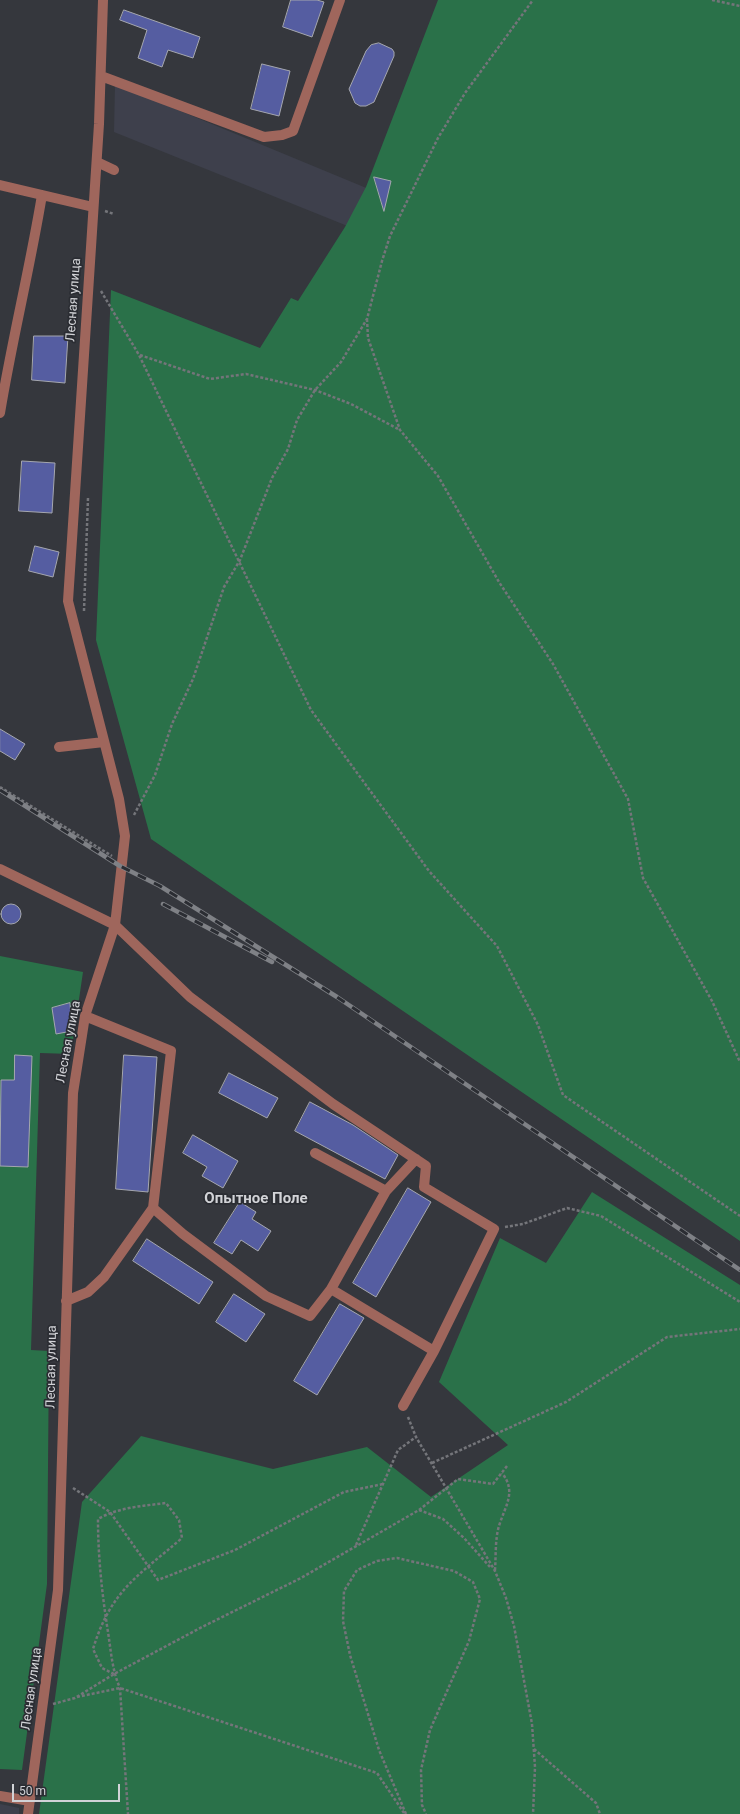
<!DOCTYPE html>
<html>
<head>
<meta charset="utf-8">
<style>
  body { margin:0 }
  #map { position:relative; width:740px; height:1814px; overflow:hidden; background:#35373d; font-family:Roboto,sans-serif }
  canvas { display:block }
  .scale { position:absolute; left:12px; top:1784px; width:108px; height:18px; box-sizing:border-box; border:2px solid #d2d3d7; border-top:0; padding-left:5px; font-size:12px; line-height:14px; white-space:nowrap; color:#d2d3d7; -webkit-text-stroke:3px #2b2d33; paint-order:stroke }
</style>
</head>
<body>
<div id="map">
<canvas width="740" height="1814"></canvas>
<div class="scale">50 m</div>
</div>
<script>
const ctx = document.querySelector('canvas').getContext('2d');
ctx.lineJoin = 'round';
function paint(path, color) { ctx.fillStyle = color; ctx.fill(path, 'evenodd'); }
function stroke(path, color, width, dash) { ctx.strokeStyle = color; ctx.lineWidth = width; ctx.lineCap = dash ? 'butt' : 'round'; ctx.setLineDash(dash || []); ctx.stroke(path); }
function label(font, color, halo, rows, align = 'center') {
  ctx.font = font + ' Roboto,sans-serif'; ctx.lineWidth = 3.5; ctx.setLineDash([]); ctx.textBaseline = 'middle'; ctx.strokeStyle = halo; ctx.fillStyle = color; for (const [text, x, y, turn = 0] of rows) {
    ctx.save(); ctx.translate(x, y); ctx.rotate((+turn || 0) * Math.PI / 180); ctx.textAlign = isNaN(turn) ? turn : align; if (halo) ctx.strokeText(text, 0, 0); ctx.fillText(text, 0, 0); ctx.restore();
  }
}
const built = new Path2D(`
  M115,84L376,192L360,231L114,132Z
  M0,1804L19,1808V1814H0Z`);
const green = new Path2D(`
  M438,0H740V1241L151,839L96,640L111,290L260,348L291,298L298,301L345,227L366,187Z
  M0,956L83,972L71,1054L40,1053L31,1350L49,1351L47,1584L22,1770L0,1769Z
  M592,1192L740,1285V1814H39L82,1502L141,1436L273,1469L367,1447L431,1497L508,1445L439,1382L500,1238L546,1263Z`);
const building = new Path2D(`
  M291,0H317L324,2L312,37L283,27Z
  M124,10L200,37L193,58L168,50L162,67L138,58L147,30L120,20Z
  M379,43L392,49L394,52V56L374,102L366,106H360L355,103L349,89L366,51L371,45Z
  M262,64L290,71L279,116L251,109Z
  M374,177L391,181L384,211Z
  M34,336H68L65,383L32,380Z
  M22,461L55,463L52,513L19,511Z
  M35,546L59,552L53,577L29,571Z
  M0,729L25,744L15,760L0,751Z
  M1 914a10 10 0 1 1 20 0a10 10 0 1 1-20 0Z
  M70,1003L72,1031L56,1034L52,1008Z
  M15,1055L32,1056L28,1167L0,1166L1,1080H14Z
  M124,1055L157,1057L148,1192L116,1189Z
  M229,1073L278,1098L267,1118L219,1093Z
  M310,1102L353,1125L398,1155L385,1179L295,1131Z
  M193,1135L238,1161L223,1188L202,1176L207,1167L183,1153Z
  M408,1188L431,1202L376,1297L353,1283Z
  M240,1202L256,1212L252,1219L271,1231L258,1251L241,1240L232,1254L214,1243Z
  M147,1239L213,1282L199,1304L133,1261Z
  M234,1294L265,1314L246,1342L216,1322Z
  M340,1304L364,1318L317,1395L294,1381Z`);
const path = new Path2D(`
  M712,0L740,6
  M105,211L114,214
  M101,291L139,355L311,710L429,871L497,946L538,1025L563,1095L740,1216
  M367,319L368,338L400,430L438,476L499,582L553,664L628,799L643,878L712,1001L740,1062
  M140,355L210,379L246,374L315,390L351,404L400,430
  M84,611L88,498
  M0,787L112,856
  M134,815L155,775L172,724L193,679L224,587L240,560L272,478L288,449L297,420L315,390L341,362L367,319L382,261L390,236L438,138L465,93L533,0
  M505,1227L523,1224L567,1208L601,1216L740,1302
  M408,1417L416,1437L495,1571L506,1598L514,1626L532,1724L535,1767L533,1814
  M432,1463L566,1402L667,1337L740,1329
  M73,1488L110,1512L158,1580L235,1550L344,1492L383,1484
  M419,1510L443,1519L464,1538L490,1567
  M356,1545L398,1450L416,1437
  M495,1570C496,1556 495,1539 499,1526C505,1506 517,1492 502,1473
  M114,1674L102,1668L93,1649C111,1590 138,1576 182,1538L179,1520L166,1503C143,1506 119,1507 98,1519C98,1557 102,1594 108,1632C111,1651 112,1670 120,1688L128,1814
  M77,1697L120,1688L377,1773L404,1813
  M53,1704L75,1698L114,1674L202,1627L301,1578L419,1510L458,1479L493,1484L507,1466
  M534,1749L596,1803L600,1814
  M406,1814L379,1750L350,1655L343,1621L344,1591L357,1570L377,1561L397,1558L454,1571L473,1582L480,1599L469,1641L430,1730L421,1770L422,1805L426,1814`);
const minor = new Path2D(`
  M101,76L264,137L282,135L293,131L340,0
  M97,162L114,170
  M0,185L93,207
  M0,413C12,340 30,268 42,195
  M59,747L104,742
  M0,869L115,925L190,997L333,1104L426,1166L424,1187L494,1229L434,1351L403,1406
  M85,1016L171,1051L153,1208L183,1234L266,1296L310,1316L331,1289L434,1351
  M315,1153L386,1191
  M331,1289L386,1191L416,1159
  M66,1301L88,1292L104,1277L153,1208
  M0,1796L30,1801
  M28,1814L58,1590L73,1093L85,1016L115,925L125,836L119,799L68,601L99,124L103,0`);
const rail = new Path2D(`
  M0,790L120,866L160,886L337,997L740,1270
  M163,904L272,962`);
const streetNames = [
  ["Лесная улица",74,300,-86],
  ["Лесная улица",69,1042,-79],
  ["Лесная улица",52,1367,-89],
  ["Лесная улица",32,1689,-82]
];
const quarterNames = [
  ["Опытное Поле",256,1199]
];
paint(built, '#3e404c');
paint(green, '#2a7149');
paint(building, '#555da1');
stroke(building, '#a5a7af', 1);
stroke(path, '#74757a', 2.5, [3, 2]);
stroke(minor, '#9f665c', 10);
stroke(rail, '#7f8186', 4.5);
stroke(rail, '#2b2d33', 3, [9]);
label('13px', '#d2d3d7', '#2b2d33', streetNames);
label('bold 15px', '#d2d3d7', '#2b2d33', quarterNames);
</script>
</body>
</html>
